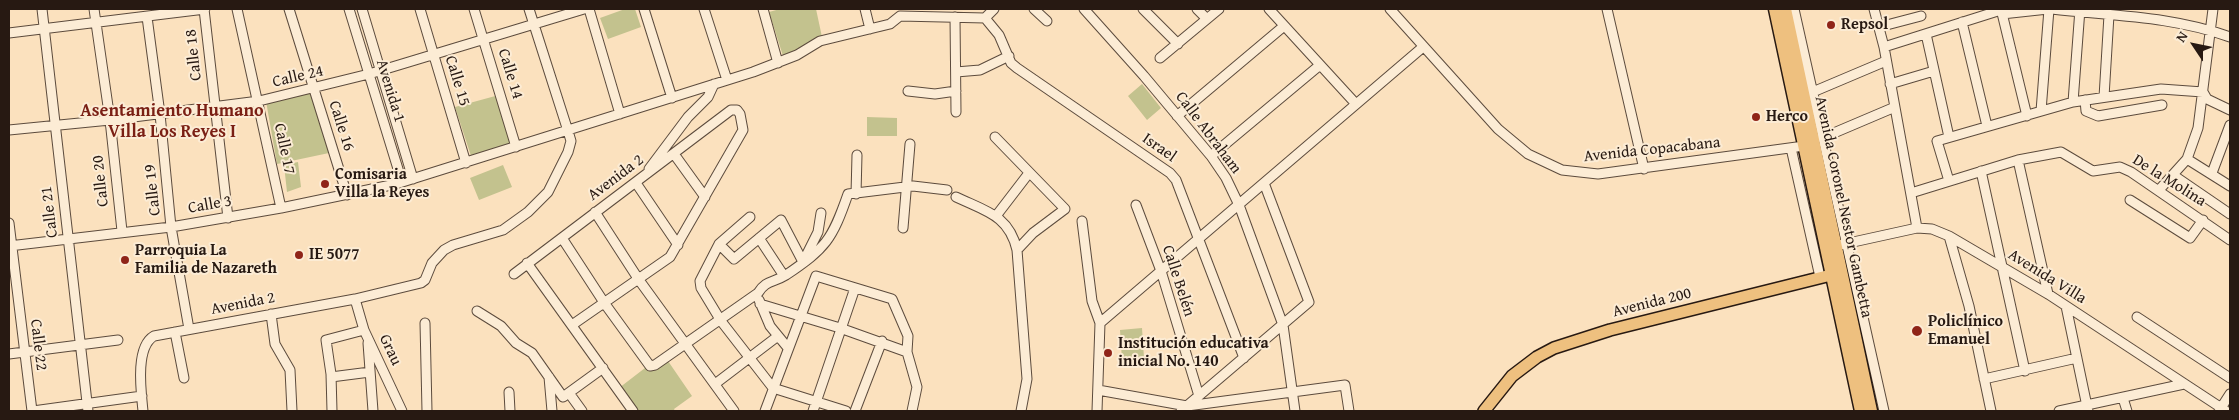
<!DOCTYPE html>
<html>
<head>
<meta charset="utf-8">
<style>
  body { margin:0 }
  #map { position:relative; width:2239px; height:420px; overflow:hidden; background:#fbe1be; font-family:"Gentium Book Plus",serif }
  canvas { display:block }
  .frame { position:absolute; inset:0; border:10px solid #271912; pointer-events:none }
  .north { position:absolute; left:2169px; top:20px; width:50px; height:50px; -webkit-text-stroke:4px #fcecd5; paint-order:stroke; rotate:304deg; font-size:14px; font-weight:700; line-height:20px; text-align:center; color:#271912 }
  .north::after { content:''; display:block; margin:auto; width:18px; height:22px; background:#271912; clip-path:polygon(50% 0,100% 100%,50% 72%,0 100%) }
</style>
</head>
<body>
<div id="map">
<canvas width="2239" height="420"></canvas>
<div class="frame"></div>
<div class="north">N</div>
</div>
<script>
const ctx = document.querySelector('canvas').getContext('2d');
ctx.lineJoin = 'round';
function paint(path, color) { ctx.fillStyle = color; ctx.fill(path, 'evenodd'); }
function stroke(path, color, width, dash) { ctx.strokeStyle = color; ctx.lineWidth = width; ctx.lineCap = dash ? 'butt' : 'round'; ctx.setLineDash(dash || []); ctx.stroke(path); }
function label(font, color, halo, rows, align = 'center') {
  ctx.font = font + ' "Gentium Book Plus",serif'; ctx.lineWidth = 4; ctx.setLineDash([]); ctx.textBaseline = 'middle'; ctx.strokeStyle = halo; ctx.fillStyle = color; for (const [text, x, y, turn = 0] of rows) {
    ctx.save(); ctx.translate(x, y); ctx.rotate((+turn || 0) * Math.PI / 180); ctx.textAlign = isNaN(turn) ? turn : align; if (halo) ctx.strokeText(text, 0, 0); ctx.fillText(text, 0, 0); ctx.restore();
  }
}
const green = new Path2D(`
  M625,9H635L641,27L608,39L600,18Z
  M780,9H816L822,37L784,59L769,12Z
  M1142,84L1161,108L1147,120L1128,96Z
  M312,93L329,153L277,164L266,101Z
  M499,95L513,144L471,156L455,107Z
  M867,117L897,118V136H867Z
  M298,162L301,187L287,192L284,165Z
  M503,165L512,187L479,200L470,178Z
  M1142,328L1144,358L1122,360L1120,330Z
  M668,361L692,396L674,409L675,411H636L619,388L645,368L650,371L657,370Z`);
const minor = new Path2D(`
  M42,9L88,411
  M94,9L110,120L122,231
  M204,9L228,218
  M237,9L281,208
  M289,9L347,195
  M349,9L402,182
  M362,9L413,179
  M420,9L466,163
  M474,9L516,147
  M589,9L620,114
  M644,9L672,98
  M704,9L727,80
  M763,9L778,63
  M865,9L870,29
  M1034,9L1047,21
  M1084,9L1144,76L1211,156L1226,178L1239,205L1283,325L1295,411
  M1143,9L1178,44
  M1197,9L1207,19
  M1269,9L1356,104
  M1390,9L1498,129L1528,154L1562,170L1598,174L1804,146
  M1607,9L1644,169
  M1794,9L1884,411
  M1874,9L1884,47L1917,228
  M2001,9L2027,116
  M2052,9C2113,16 2172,16 2230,37
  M2002,14L2048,9
  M147,17L160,114L171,227L189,329
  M955,17L956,112
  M985,18L999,35L1011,63L1017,68L1170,173L1176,180L1244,358
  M1962,22L1987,126
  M1879,27L1921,16
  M9,33L205,9
  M1926,34L1949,137
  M1884,47L2001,10
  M1160,58L1219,9
  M956,72L980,70L1009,56
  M1890,84L1934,71
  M908,91L935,94L956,91
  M1808,94L1886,61
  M2104,97L2109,15
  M2085,100L2086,111L2098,116L2162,105
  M2073,102L2080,9
  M2041,111L2049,9
  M1177,116L1284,26
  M9,130L110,120L259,101L369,74L584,9
  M995,137L1065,209L1033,233L1017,250L1027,379L1021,411
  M1822,138L1895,107
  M1791,148L1820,277
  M674,154L705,197
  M1211,156L1320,65
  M2187,159L2230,186
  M2018,160L2048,294
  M649,169L688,117L708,97L714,84
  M1981,171L2025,371
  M2212,173L2230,125
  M2173,175L2230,214
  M1949,181L1937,141L2073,102L2161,89L2203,92L2207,99L2230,110
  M636,183L678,245
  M2159,190L2187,159L2198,128L2213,9
  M1911,193L2018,160L2061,152L2093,171L2120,167L2131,172L2230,240
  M856,194L857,155
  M956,197C985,211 1009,215 1017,250
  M2130,200L2190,238L2203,220
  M1136,205L1161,271L1199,396
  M595,212L639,280L734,411
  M996,216L1029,173
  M750,217L719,244L700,281L701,288L721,321L773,388L846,411
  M1082,221L1092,301L1100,323L1097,411
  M9,223L32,411
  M903,228L910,144
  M1949,236L1969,306L1991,411
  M562,238L605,304L650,366L655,365L758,293C766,280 773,283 786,275C826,248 832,240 848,194L913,186L947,190
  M759,238L784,276
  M719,244L734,259L781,220L803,262
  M9,246L171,227L281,208L396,184L753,72L797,55L820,41L890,24L900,16L985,18L994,9
  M1835,246L1917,228L1932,229L1949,236L2048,294L2226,411
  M804,260L818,232L821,213
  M527,263L633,411
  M514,274L731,110H737L740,114L743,130L670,257L572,325
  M355,299L364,330L402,411
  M759,300L770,326L788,348
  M760,304L840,328L907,352
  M2066,306L2088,411
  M477,311L501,326L516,343L532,353L563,397L603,368
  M271,314L275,344L290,370L292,411
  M2137,317L2230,378
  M425,323L427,411
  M1100,323L1423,47
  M175,332L184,378
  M368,343L373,411
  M9,354L118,340
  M331,377L370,372
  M549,377L552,411
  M1984,379L2077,358
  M715,384L778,336
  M1098,390L1187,406L1345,385L1349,411
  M509,392L510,411
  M569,393L582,411
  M2123,398L2127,411
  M33,411L142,396
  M143,411C141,391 135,347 154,336L355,299L421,283L425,280L432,263L444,250L453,245L503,230L528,212L548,192L568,152L571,141L568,131L529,9
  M332,411L331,374L326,340L364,330
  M765,411L816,276L892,299L908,336L907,352L917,387L912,411
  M813,411L855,288
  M855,411L882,341
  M1181,411L1309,302L1264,183
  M2059,411L2184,384
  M2219,411L2230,394`);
const major = new Path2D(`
  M1484,411L1512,376L1537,357L1554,348L1610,330L1839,273`);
const highway = new Path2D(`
  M1775,9L1861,411
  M1785,9L1871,411`);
const markers = [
  [1831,25,5,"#8f2418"],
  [1756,117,5,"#8f2418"],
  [325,184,5,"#8f2418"],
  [299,255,5,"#8f2418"],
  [125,260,5,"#8f2418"],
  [1917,331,6,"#8f2418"],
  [1108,353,5,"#8f2418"]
];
const poiNames = [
  ["Repsol",1841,25],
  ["Herco",1766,117],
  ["Comisaria",335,175],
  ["Villa la Reyes",335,193],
  ["Parroquia La",135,251],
  ["Familia de Nazareth",135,269],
  ["IE 5077",309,255],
  ["Policlínico",1928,322],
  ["Emanuel",1928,340],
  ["Institución educativa",1118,344],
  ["inicial No. 140",1118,362]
];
const streetNames = [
  ["Calle 18",194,55,-96],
  ["Calle 14",510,74,73],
  ["Calle 24",298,77,-13],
  ["Calle 15",457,81,73],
  ["Avenida 1",390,91,73],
  ["Calle 16",341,126,72],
  ["Calle Abraham",1208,133,53],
  ["Israel",1159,148,35],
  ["Calle 17",284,149,78],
  ["Avenida Copacabana",1652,150,-6],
  ["Avenida 2",616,178,-37],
  ["Calle 20",101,181,-96],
  ["De la Molina",2169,181,32],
  ["Calle 19",153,190,-96],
  ["Calle 3",210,205,-10],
  ["Avenida Coronel Nestor Gambetta",1843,207,78],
  ["Calle 21",50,212,-97],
  ["Avenida Villa",2047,277,32],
  ["Calle Belén",1178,281,72],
  ["Avenida 200",1652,303,-14],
  ["Avenida 2",243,304,-11],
  ["Calle 22",38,345,83],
  ["Grau",390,350,65]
];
const neighbourhoodNames = [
  ["Asentamiento Humano",172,111],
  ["Villa Los Reyes I",172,132]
];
paint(green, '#c3c28e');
stroke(minor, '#5c4b3d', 11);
stroke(major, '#271912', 14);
stroke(highway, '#271912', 15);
stroke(minor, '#fcecd5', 9);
stroke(major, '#eec07f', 11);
stroke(highway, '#eec07f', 12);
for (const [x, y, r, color] of markers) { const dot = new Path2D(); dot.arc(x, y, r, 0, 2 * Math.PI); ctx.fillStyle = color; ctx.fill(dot); stroke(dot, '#fcecd5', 2); }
label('bold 16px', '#271912', '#fcecd5', poiNames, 'left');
label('16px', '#271912', '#fcecd5', streetNames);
label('bold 18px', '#7a1f14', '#fcecd5', neighbourhoodNames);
</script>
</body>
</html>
